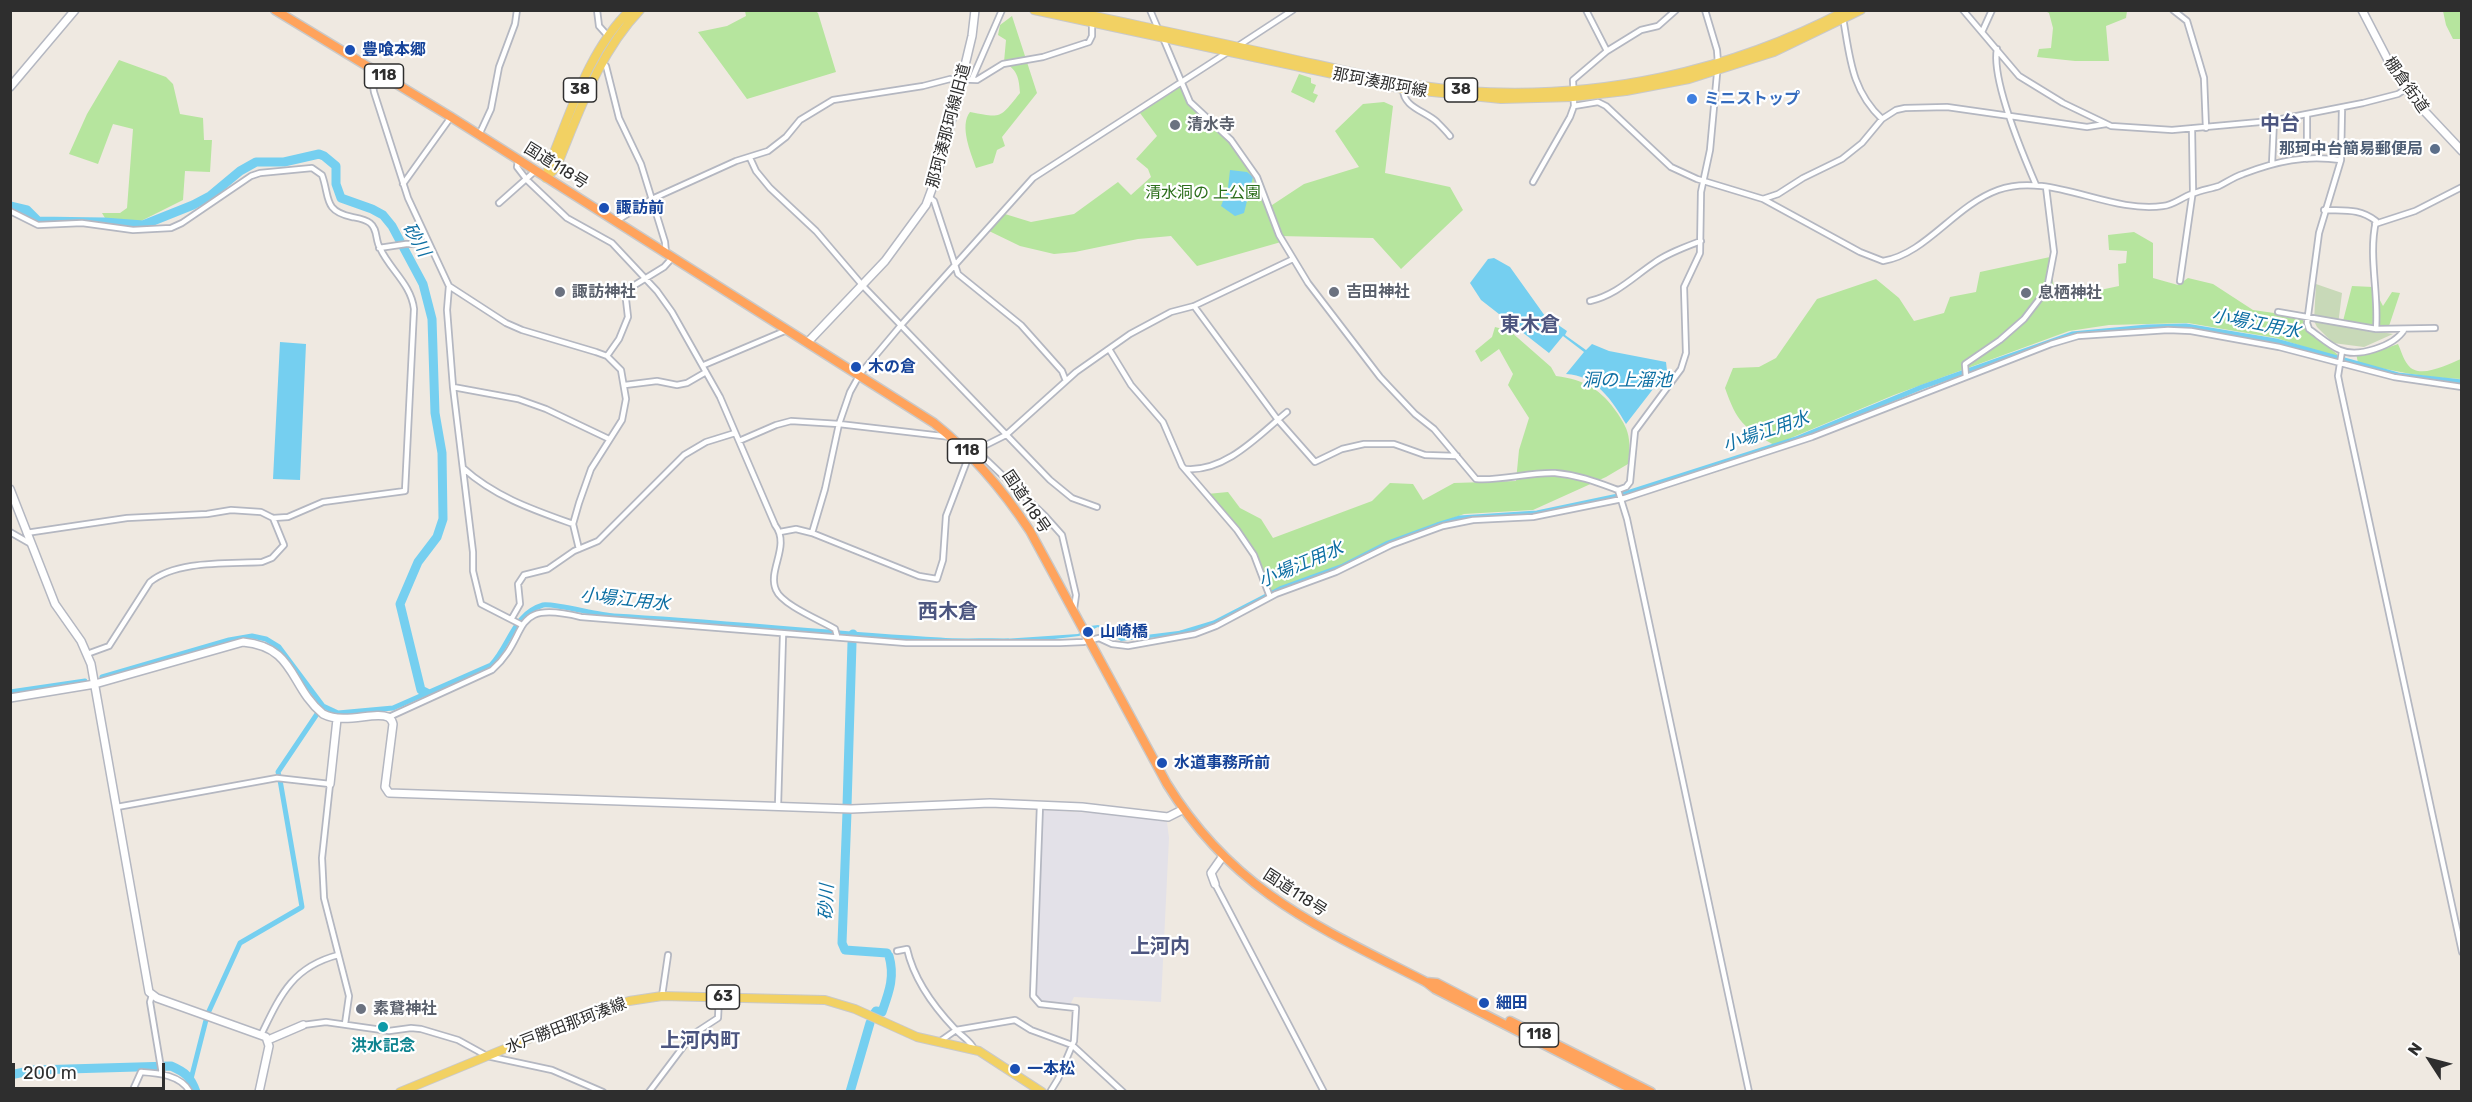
<!DOCTYPE html>
<meta charset="utf-8">
<style>
body{margin:0}
#map{position:relative;width:2472px;height:1102px;overflow:hidden;background:#efe9e1;font-family:Rubik,sans-serif}
canvas{display:block}
.frame{position:absolute;inset:0;border:12px solid #2e2e2e;pointer-events:none}
.north{position:absolute;left:2400px;top:1030px;width:60px;height:60px;-webkit-text-stroke:4px #fff;paint-order:stroke;rotate:306deg;font-size:16px;font-weight:700;line-height:24px;text-align:center;color:#2e2e2e}
.north::after{content:'';display:block;margin:auto;width:21px;height:27px;background:#2e2e2e;clip-path:polygon(50% 0,100% 100%,50% 72%,0 100%)}
.scale{position:absolute;left:12px;top:1063px;width:153px;height:27px;box-sizing:border-box;border:3px solid #2e2e2e;border-top:0;padding-left:8px;font-size:18px;line-height:21px;white-space:nowrap;color:#2e2e2e;-webkit-text-stroke:4px #fff;paint-order:stroke}
</style>
<div id="map">
<canvas width="2472" height="1102"></canvas>
<div class="frame"></div>
<div class="north">N</div>
<div class="scale">200 m</div>
</div>
<script>
const context = document.querySelector('canvas').getContext('2d');
context.lineJoin = 'round';
function fill(path, color) { context.fillStyle = color; context.fill(path, 'evenodd'); }
function trace(path, color, width, dash) { context.strokeStyle = color; context.lineWidth = width; context.lineCap = dash ? 'butt' : 'round'; context.setLineDash(dash || []); context.stroke(path); }
function label(font, color, halo, rows, align = 'center') {
  context.font = font + ' Rubik,"Noto Sans JP",sans-serif'; context.lineWidth = 4.5; context.setLineDash([]); context.textBaseline = 'middle'; context.strokeStyle = halo; context.fillStyle = color; for (const [text, x, y, turn = 0] of rows) {
    context.save(); context.translate(x, y); context.rotate((+turn || 0) * Math.PI / 180); context.textAlign = isNaN(turn) ? turn : align; if (halo) context.strokeText(text, 0, 0); context.fillText(text, 0, 0); context.restore();
  }
}
fill(new Path2D(`
 M1041 810 1129 815 1167 822 1169 838 1161 1002 1074 997 1070 1005 1039 1001 1035 995Z`), '#e3e1e8');
fill(new Path2D(`
 M745 11 814 10 818 13 836 72 747 99 698 32 727 26 746 16Z
 M2045 11H2127L2126 18 2106 26 2109 61H2075L2037 57 2039 49 2051 48 2053 28 2049 13Z
 M2443 11H2461V39H2453L2446 25Z
 M1012 16 1037 93 1002 137 1005 146 997 150 993 163 976 168C971 153 959 126 970 112 1002 118 999 119 1020 93 1019 77 1017 70 1004 62L1006 40 998 35 1000 25Z
 M119 60 166 77 173 84 180 114 203 118 204 140H212L210 172 185 171 183 200 139 222 105 218 102 213H120L127 208 133 129 113 124 98 164 69 154 87 114Z
 M1299 74 1311 78V83L1316 85 1313 93 1318 95 1314 103 1291 92Z
 M1180 87 1228 134 1255 177 1266 209 1304 184 1359 167 1335 131 1363 104 1384 102 1393 106 1385 173 1450 187 1463 210 1401 269 1373 238 1279 236 1281 242 1197 266 1171 236 1138 239 1075 252 1054 254 1020 246 989 231 1005 214 1031 222 1074 214 1118 182 1131 195 1151 177 1148 169 1136 159 1157 136 1140 113Z
 M2134 232 2153 243V278L2178 285 2188 278 2213 284 2253 310 2302 317 2307 330 2337 354V357L2276 338 2188 323 2109 325 2069 331 1894 395 1774 445C1743 427 1737 422 1725 388L1733 368 1759 367 1776 358 1817 299 1876 279 1899 298 1914 321 1944 313 1950 297 1976 292 1980 272 2050 257 2054 289 2081 294 2119 286 2118 264 2126 263 2127 251 2109 250 2108 235Z
 M2352 286 2373 287 2383 306 2392 292 2400 293 2389 326 2371 327 2343 321Z
 M1495 327 1510 331 1551 367 1556 376C1585 380 1601 389 1618 414 1623 422 1628 429 1629 440 1630 447 1629 456 1628 464L1606 477 1533 510 1464 514 1391 541 1341 566 1271 591C1253 544 1242 529 1207 494L1228 492 1240 508 1261 519 1273 538 1372 501 1390 483 1413 484 1423 500 1454 483 1516 481 1519 450 1529 418 1508 385 1513 374 1499 349 1481 362 1475 351 1492 337Z
 M2398 344C2401 350 2403 359 2408 365 2419 380 2448 364 2461 359V379C2426 378 2393 371 2358 363L2356 353 2375 352Z`), '#b6e59e');
fill(new Path2D(`
 M2316 284 2342 293 2338 325 2393 334 2364 347 2333 343 2317 327 2314 321Z`), '#c8d9b8');
fill(new Path2D(`
 M1230 170 1247 172 1253 177 1244 213 1235 216 1221 206 1228 188Z
 M1494 258 1510 267 1545 316 1567 331 1565 335 1586 350 1592 344 1609 351 1666 362 1667 371 1626 424C1613 401 1595 375 1566 374L1584 352 1563 336 1549 353 1481 300 1470 283 1488 259Z
 M280 342 306 344 300 480 273 479Z
 M1098 625 1105 627 1122 638 1186 630 1187 634 1121 641 1098 627 1079 636 1022 643 1004 642 1003 639 1078 634 1090 626Z`), '#75cff0');
trace(new Path2D(`
 M1181 633 1214 623 1282 588 1343 566 1388 543 1437 525 1460 518 1537 513 1618 496 1796 439 1922 387 2072 334 2147 327 2186 326 2276 341 2398 375 2462 382
 M102 677 229 640 252 636 266 639 279 647 323 706 338 713 393 708 491 665C510 645 513 614 543 605 553 603 598 615 614 616 723 622 831 634 940 640 963 642 986 640 1008 641
 M10 692 85 681
 M279 776 278 772 317 714
 M209 1011 240 943 302 907 280 780
 M191 1079 206 1020`), '#75cff0', 5);
trace(new Path2D(`
 M10 206 27 210 38 221 104 222 143 225 193 205 210 196 240 171 256 162H284L319 154 324 156 336 166V184L341 198 372 209 383 215 392 226 423 284 432 319 435 413 442 453 443 519 437 537 418 562 400 604 421 690 427 693
 M853 636V634
 M847 806 852 643
 M847 812 842 943 845 950 887 953
 M874 1014 876 1011 882 1012C889 992 895 977 889 956
 M10 1075 34 1070 171 1066C185 1072 191 1077 196 1092
 M850 1092 870 1023`), '#75cff0', 9);
const street = new Path2D(`
 M597 10 599 26 608 36
 M1150 10 1159 31
 M1586 10 1607 51
 M1963 10 2019 76 2063 103 2111 126 2172 130 2271 121 2363 103 2398 94 2407 88
 M2173 10 2187 21 2199 61 2204 78 2206 128
 M1843 18C1850 57 1851 90 1882 119
 M1982 32 1992 10
 M1163 38 1190 102 1231 140 1257 177 1279 235 1308 283 1380 377 1415 414 1434 429 1476 479C1502 481 1529 472 1555 473 1578 475 1596 482 1618 490L1627 519 1749 1092
 M1238 46 1293 10
 M1997 49C1991 80 2023 155 2036 185
 M602 62 606 66 619 118 641 164 665 242 666 253
 M380 73 373 86 374 92 408 198 449 286 447 310 453 387 473 552V571L481 604 520 624
 M972 79 1002 10
 M1403 89C1403 107 1425 111 1437 122 1441 126 1446 131 1450 136
 M1574 106 1598 102 1606 106 1671 167 1697 179 1763 199 1860 252 1883 261C1926 254 1954 206 1998 190 2049 171 2109 214 2163 206 2174 205 2182 197 2192 194 2201 190 2210 189 2219 186 2227 182 2234 177 2243 174 2277 161 2305 155 2341 160
 M2342 108 2341 160 2319 233 2307 323 2309 329C2319 336 2330 346 2340 350 2358 358 2394 346 2404 330
 M2307 115V159
 M479 135 491 109 499 67 515 24 517 10
 M750 158 756 171 770 188 816 231 863 286 1050 480 1072 498 1097 507
 M518 160 517 167 527 180 567 218 612 243 657 291 672 312 720 397 775 525C791 546 767 570 776 590 782 605 822 621 835 629L837 636
 M2272 164 2274 120
 M1533 182 1570 117 1574 106 1573 80 1607 51 1641 30 1658 26 1676 10
 M403 184 451 117
 M929 197 934 201 958 274 1021 325 1062 371 1066 381
 M1763 199 1778 194 1803 178 1842 159 1862 143 1882 119 1896 110 1905 108 1947 107 2087 127 2106 124
 M499 203 535 171
 M2324 210C2345 211 2359 208 2376 221 2368 256 2379 293 2376 329
 M10 211 38 225 82 223 133 230 171 228 182 223 251 176 260 173 312 168 322 175C330 197 323 211 352 217 357 218 365 219 370 223 378 229 375 240 380 248 390 270 411 284 414 309L405 491 323 502 288 517 273 518 261 512 231 510 207 514 127 518 26 533
 M616 221 652 199 736 161 768 151 786 137 800 120 833 100 923 86 950 79 977 80 1003 64 1043 57 1089 42 1092 36V23
 M2375 224 2415 211 2462 187
 M379 248 406 244H428
 M2180 281 2193 190 2192 129
 M449 286 506 323 522 330 596 352 607 356 621 370 626 399 622 420 591 469 579 503 573 524 579 549
 M1590 301C1616 295 1632 278 1654 263 1668 253 1685 247 1701 241
 M1194 306 1278 420 1315 462 1342 449 1364 444H1394L1425 455 1457 456
 M2278 312 2376 329 2435 328
 M1109 349 1131 385 1163 422 1182 466 1237 530 1254 555 1270 597
 M2342 351 2338 376 2340 386 2462 952
 M607 356 619 339 628 317 625 291 664 267 673 257
 M704 365 787 330
 M1966 377 1965 364 2000 340 2024 319 2047 289 2054 252 2046 187
 M625 385 657 381 677 385 687 383 706 372
 M453 387 518 399 546 409 609 439
 M739 441 776 425 791 421 839 424 951 437
 M977 451 1045 516 1062 535 1076 595 1074 609
 M463 468C495 497 534 510 573 524
 M1186 469C1226 472 1259 435 1287 412
 M1618 490 1626 487 1630 482 1635 431 1681 369 1686 353 1684 287 1700 253 1701 192 1710 150 1718 63 1717 50 1705 10
 M10 532 31 544
 M780 532 796 529 812 533 919 576 937 579 943 560 946 516 970 453 1006 435 1076 372 1130 334 1171 312 1194 306 1293 259
 M812 533 825 489 839 424 850 392 860 374 902 324 1033 178 1228 52
 M512 618 520 604 518 584 524 575 548 569 574 551 598 541 684 455 706 442 735 433
 M87 654 109 646 150 582C177 560 228 564 262 562L272 558 284 545 273 518
 M389 717 492 670C532 635 507 599 581 617L906 643H1060L1083 642 1099 638 1112 644 1128 646 1195 634 1216 626 1276 594 1336 572 1391 545 1443 526 1473 520 1533 517 1622 499 1812 437 2051 344 2078 336 2168 330 2191 331 2279 347 2394 377 2462 387
 M1040 805 1033 996 1040 1004 1076 1008 1074 1041 1058 1079 1050 1092
 M778 806 783 635
 M117 807 277 778 330 784 322 858 324 898 349 996 345 1024
 M1215 884 1324 1092
 M897 951 907 949C914 980 934 1007 955 1029 961 1036 971 1041 974 1049
 M152 995 150 1002 162 1074
 M662 996 668 955
 M303 1025 326 1022 389 1031 411 1028 421 1029 458 1040 487 1056 552 1070 603 1092
 M261 1035C280 996 292 967 338 955
 M939 1042 956 1030 1015 1020 1031 1030 1072 1045 1123 1092
 M132 1092 141 1072C158 1073 181 1075 190 1092
 M649 1092 692 1035 718 1018 719 997`);
const secondary = new Path2D(`
 M2362 10 2390 64 2414 100 2462 151
 M10 87 75 10
 M808 342 885 261 926 205 936 178 955 107 972 36 975 10
 M10 489 55 604 81 641 91 664 149 992 157 998 266 1037 269 1046 259 1092
 M10 698 95 684 243 642C296 647 289 686 323 714 345 725 374 711 388 717 392 719 392 721 393 724L385 787 389 793 851 809 990 803 1082 807 1168 817 1184 809
 M330 784 337 719
 M1215 884 1211 873 1223 856
 M268 1040 303 1025`);
const primary = new Path2D(`
 M1034 10 1403 89 1501 99 1573 97 1626 91 1689 79 1774 52 1861 10
 M1066 10C1140 26 1214 41 1288 58 1347 71 1406 86 1466 91 1598 100 1730 72 1847 10
 M546 178 556 168C579 113 598 54 640 10
 M546 178 549 165C571 112 588 51 630 10
 M400 1092 599 1010 629 1001 662 996 825 1000 855 1009 917 1037 979 1051 1042 1092`);
const highway = new Path2D(`
 M275 10 451 117 934 423C973 454 1003 490 1030 531L1167 784C1233 891 1318 927 1426 982L1435 989 1637 1092
 M1426 982 1437 983 1479 1005
 M1510 1021 1651 1092`);
trace(street, '#b4b7c1', 8);
trace(secondary, '#b4b7c1', 10);
trace(primary, '#c9c9c9', 10);
trace(highway, '#c9c9c9', 11);
trace(street, '#fff', 4.5);
trace(secondary, '#fff', 7);
trace(primary, '#f2d163', 8);
trace(highway, '#ffa35c', 8);
for (const [x, y, r, color] of [
 [350,50,6,"#1a4fb4"],
 [1692,99,6,"#3f7fe0"],
 [1175,125,6,"#6b7280"],
 [2435,149,6,"#5c6f8a"],
 [604,208,6,"#1a4fb4"],
 [560,292,6,"#6b7280"],
 [1334,292,6,"#6b7280"],
 [2026,293,6,"#6b7280"],
 [856,367,6,"#1a4fb4"],
 [1088,632,6,"#1a4fb4"],
 [1162,763,6,"#1a4fb4"],
 [1484,1003,6,"#1a4fb4"],
 [361,1009,6,"#6b7280"],
 [383,1027,6,"#0f9aa8"],
 [1015,1069,6,"#1a4fb4"]
]) { const dot = new Path2D(); dot.arc(x, y, r, 0, 2 * Math.PI); context.fillStyle = color; context.fill(dot); trace(dot, '#fff', 2); }
for (const [x, y, w] of [
 [384,76,39],
 [580,90,33],
 [1461,90,33],
 [967,451,39],
 [723,997,33],
 [1539,1035,39]
]) { const box = new Path2D(); box.roundRect(x - w / 2, y - 12, w, 24, 4.5); context.fillStyle = '#fff'; context.fill(box); trace(box, '#2e2e2e', 1.5); }
label('bold 15px', '#2e2e2e', null, [
 ["118",384,76],
 ["38",580,90],
 ["38",1461,90],
 ["118",967,451],
 ["63",723,997],
 ["118",1539,1035]
]);
label('bold 16px', '#164399', '#fff', [
 ["豊喰本郷",362,50],
 ["諏訪前",616,208],
 ["木の倉",868,367],
 ["山崎橋",1100,632],
 ["水道事務所前",1174,763],
 ["細田",1496,1003],
 ["一本松",1027,1069]
], 'left');
label('16px', '#2e2e2e', '#fff', [
 ["那珂湊那珂線",1380,83,11],
 ["棚倉街道",2406,85,55],
 ["那珂湊那珂線旧道",949,126,-75],
 ["国道118号",556,166,32],
 ["国道118号",1026,502,56],
 ["国道118号",1295,893,33],
 ["水戸勝田那珂湊線",566,1026,-21]
]);
label('bold 16px', '#366cbe', '#fff', [
 ["ミニストップ",1704,99]
], 'left');
label('bold 16px', '#5b616d', '#fff', [
 ["清水寺",1187,125],
 ["諏訪神社",572,292],
 ["吉田神社",1346,292],
 ["息栖神社",2038,293],
 ["素鵞神社",373,1009]
], 'left');
label('bold 16px', '#4e5e75', '#fff', [
 ["那珂中台簡易郵便局",2423,149]
], 'right');
label('16px', '#2c6e1b', '#fff', [
 ["清水洞の 上公園",1203,193]
]);
label('bold 16px', '#0d838f', '#fff', [
 ["洪水記念",383,1046]
]);
label('italic 18px', '#0d6fa3', '#fff', [
 ["砂川",416,240,60],
 ["小場江用水",2256,324,11],
 ["洞の上溜池",1627,381],
 ["小場江用水",1766,432,-19],
 ["小場江用水",1301,565,-23],
 ["小場江用水",625,600,6],
 ["砂川",827,902,-88]
]);
label('bold 20px', '#4d5680', '#fff', [
 ["中台",2280,124],
 ["東木倉",1530,325],
 ["西木倉",948,612],
 ["上河内",1160,947],
 ["上河内町",700,1041]
]);
</script>
